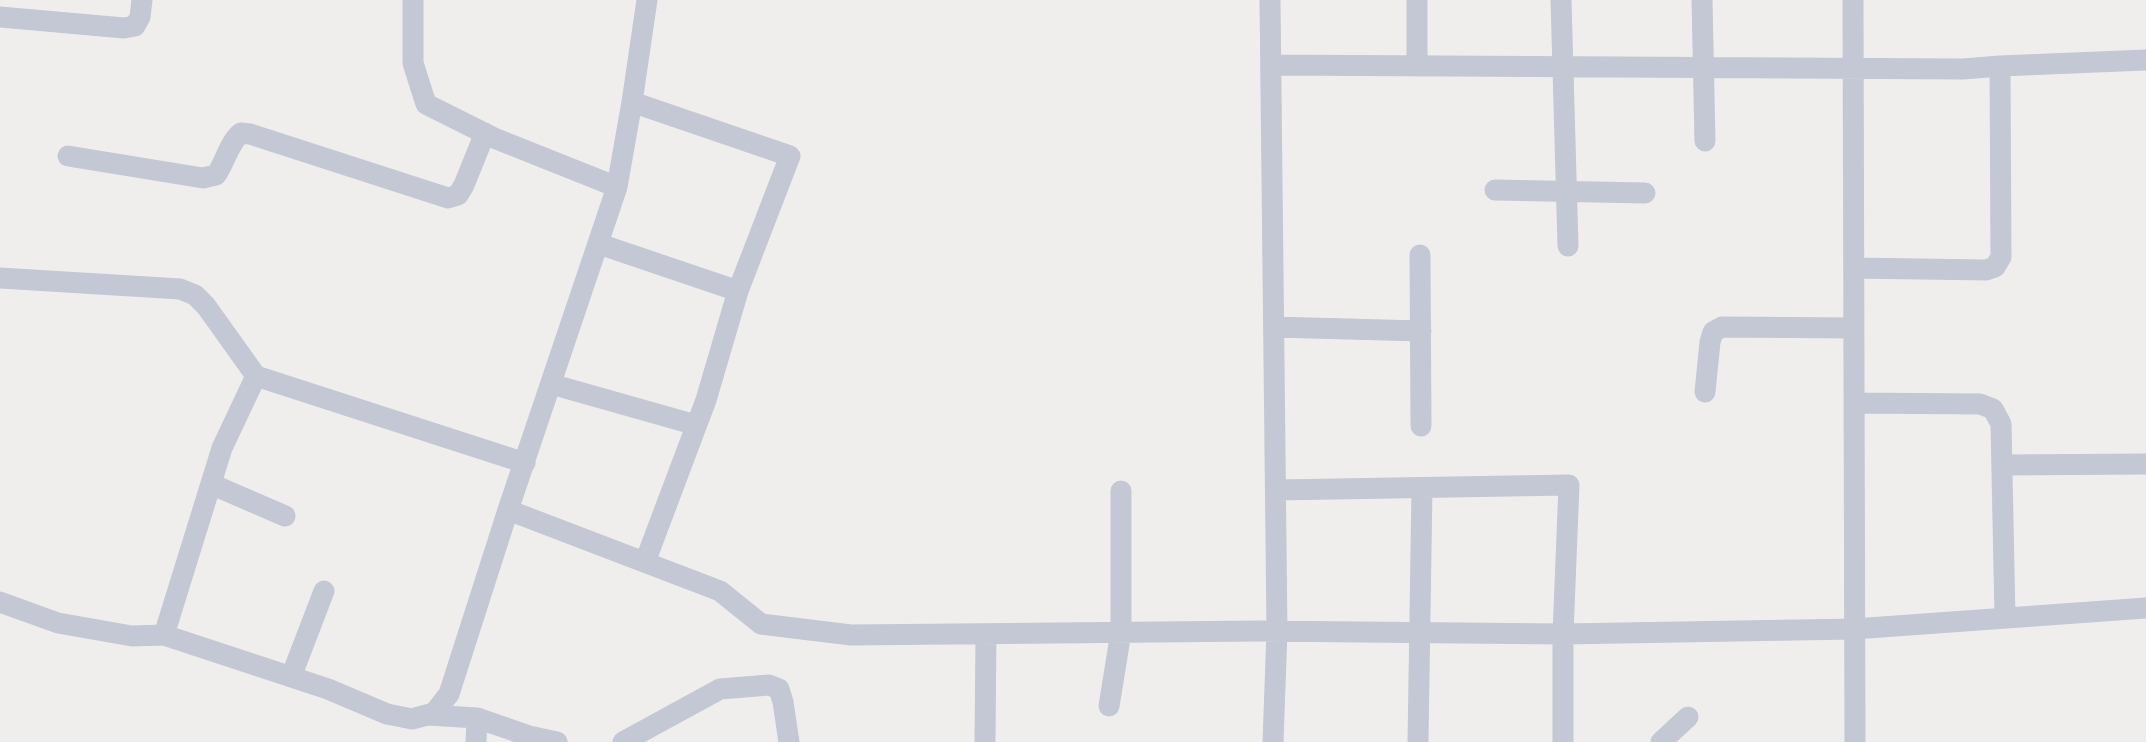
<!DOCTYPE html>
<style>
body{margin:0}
canvas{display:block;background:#f0eeed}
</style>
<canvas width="2146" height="742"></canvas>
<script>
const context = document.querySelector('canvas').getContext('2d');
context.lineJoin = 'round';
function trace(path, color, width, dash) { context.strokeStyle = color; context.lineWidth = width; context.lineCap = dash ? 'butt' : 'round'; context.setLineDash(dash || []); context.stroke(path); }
trace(new Path2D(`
 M1270 0 1277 631 1273 742
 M1417 0V66
 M1561 0 1568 246
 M1702 0 1705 141
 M1853 0 1855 742
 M0 17 124 28 135 26 140 17 142 0
 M1271 65 1963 69 2000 66 2146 60
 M68 156 203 178 216 175C225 163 229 142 241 133L250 134 448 198 458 195 464 185 485 133
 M617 187 632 102
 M1495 190 1645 193
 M598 246 608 247 738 291
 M1420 255 1421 426
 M1854 268 1986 270 1995 267 2001 257 2000 66
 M0 278 180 289 195 295 206 306 256 376
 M1274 327 1421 331
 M551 384 696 425
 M1705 392 1710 342 1713 332 1722 327 1854 328
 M1854 403 1980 404 1993 409 2001 424 2005 618
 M2002 465 2146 464
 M211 484 285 516
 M1276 490 1569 485 1563 634V742
 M508 510 720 591 761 624 851 635 1259 631 1563 634 1854 629 2146 608
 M645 562 706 400 738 291 790 156 632 102 647 0
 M0 602 58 623 132 636 164 635 328 689 387 714 412 719 434 713 449 694 508 510 617 187 494 138 426 104 413 63V0
 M164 635 222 448 256 376 525 463
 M291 677 324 591
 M1109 706 1121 632V491
 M428 715 477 718 529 736 557 742
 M476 742 477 718
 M623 742 720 689 769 685 779 689 783 702 789 742
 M985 742 986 634
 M1418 742 1422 488
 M1661 742 1688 717`), '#c4c8d4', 21);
</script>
